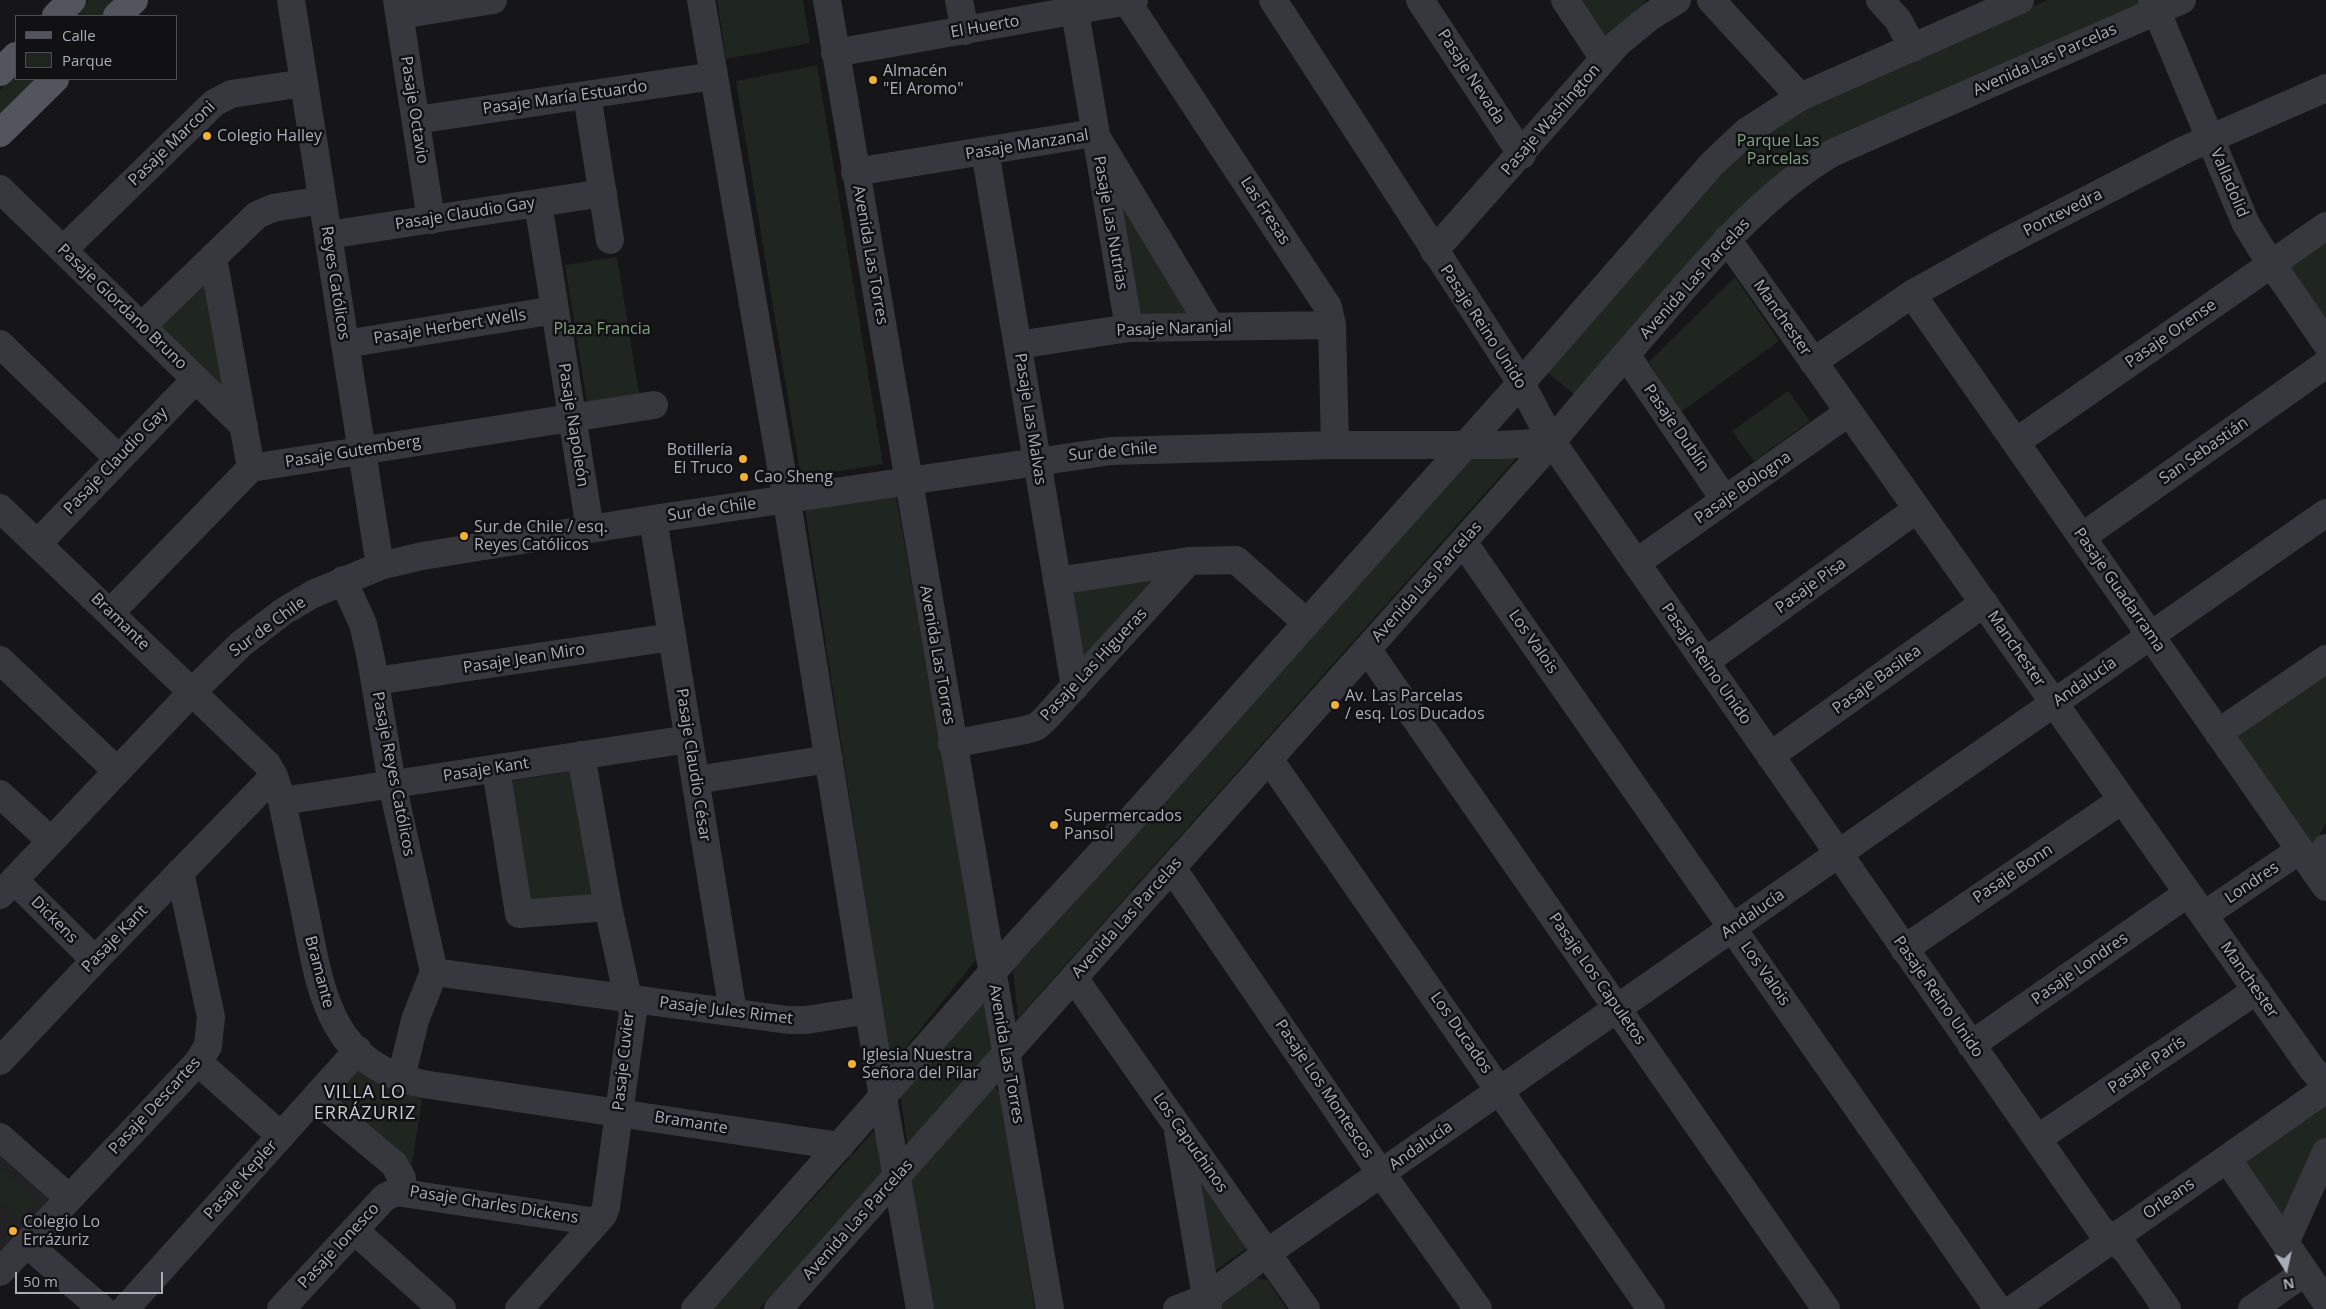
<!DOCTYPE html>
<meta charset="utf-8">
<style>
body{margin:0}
#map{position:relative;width:2326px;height:1309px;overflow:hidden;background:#161618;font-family:"Open Sans",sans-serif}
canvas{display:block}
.legend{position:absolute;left:15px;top:15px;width:162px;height:65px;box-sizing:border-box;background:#111113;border:1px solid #4d4f55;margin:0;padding:6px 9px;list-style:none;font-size:15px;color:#a8adb8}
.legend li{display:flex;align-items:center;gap:10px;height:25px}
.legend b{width:25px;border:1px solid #4d4f55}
.north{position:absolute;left:2261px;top:1244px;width:50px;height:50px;-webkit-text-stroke:4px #111113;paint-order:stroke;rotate:170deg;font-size:14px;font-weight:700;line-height:20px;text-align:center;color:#a8adb8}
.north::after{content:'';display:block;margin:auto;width:18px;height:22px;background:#a8adb8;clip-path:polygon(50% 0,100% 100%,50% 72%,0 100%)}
.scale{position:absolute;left:15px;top:1272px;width:148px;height:22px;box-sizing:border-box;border:2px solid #a8adb8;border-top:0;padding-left:6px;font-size:15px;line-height:18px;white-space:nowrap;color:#a8adb8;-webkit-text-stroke:4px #111113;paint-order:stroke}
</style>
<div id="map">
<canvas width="2326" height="1309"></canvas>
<ul class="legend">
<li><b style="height:6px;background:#53555c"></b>Calle</li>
<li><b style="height:14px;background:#1e261f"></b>Parque</li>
</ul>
<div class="north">N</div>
<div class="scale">50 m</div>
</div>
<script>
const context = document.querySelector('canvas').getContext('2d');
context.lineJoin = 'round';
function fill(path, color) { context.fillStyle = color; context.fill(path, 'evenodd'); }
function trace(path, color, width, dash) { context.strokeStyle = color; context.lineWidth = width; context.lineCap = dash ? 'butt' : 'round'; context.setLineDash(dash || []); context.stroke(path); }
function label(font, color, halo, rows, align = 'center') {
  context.font = font + ' "Open Sans",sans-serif'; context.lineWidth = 5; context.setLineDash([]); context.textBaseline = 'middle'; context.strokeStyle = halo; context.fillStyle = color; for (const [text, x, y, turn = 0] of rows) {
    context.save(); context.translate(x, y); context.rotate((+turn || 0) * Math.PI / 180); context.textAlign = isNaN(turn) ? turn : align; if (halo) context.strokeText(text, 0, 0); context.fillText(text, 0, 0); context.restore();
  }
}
fill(new Path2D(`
 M0 1156 52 1202 0 1259Z`), '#222225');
fill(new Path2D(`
 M89 0H122L106 16H73Z
 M717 0H803L810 43 726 59Z
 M1578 0H1646L1605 41Z
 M2048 0H2154L1824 146 1576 396 1547 372 1740 154 1788 116Z
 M817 65 883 464 801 477 736 81Z
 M16 73V79H44L0 123V90Z
 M1110 173 1193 313 1137 317Z
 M2326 238V322L2285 266Z
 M617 257 639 394 587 402 565 265Z
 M207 269 236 407 153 319Z
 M1735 277 1779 341 1681 412 1649 362Z
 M1788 391 1810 421 1754 461 1732 431Z
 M1519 455 1018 1018 1013 970 1472 457Z
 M895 491 979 956 891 1066 805 509Z
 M1166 574 1081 673 1069 591Z
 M2326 669V822L2313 849 2233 734Z
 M580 770 600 893 526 905 505 782Z
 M988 997 998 1054 908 1147 900 1095Z
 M357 1068 422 1100 412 1164 335 1097Z
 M994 1086 999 1092 1035 1309H934L910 1174Z
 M2326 1096V1136L2286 1224 2244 1160Z
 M874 1131 889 1165 759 1309H713Z
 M1186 1164 1247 1248 1209 1275Z
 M0 1168 37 1200 20 1219 0 1201Z
 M1256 1278 1267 1280 1287 1309H1214Z`), '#1e261f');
trace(new Path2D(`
 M291 0 380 566
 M397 0 431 220
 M701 0 789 514 883 1098 920 1309
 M827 0 1050 1309
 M959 0 965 31
 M1073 0 1129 328
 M1126 0 1328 307 1332 325 1335 445
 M1273 0 1521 383 1552 442 2100 1229 2126 1250 2167 1309
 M1420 0 1522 155
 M1565 0 1604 59
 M1711 0 1800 97
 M1880 0 1898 20 1913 48
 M2152 0 2246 224 2262 250 2326 343
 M400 15 493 0
 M835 53 1134 0
 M587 95 610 240
 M416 120 714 76
 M985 151 1075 687
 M855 172 1094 133 1211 327
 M0 189 244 426
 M538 203 590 529
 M328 235 603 193
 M1727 239 2312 1069 2318 1075 2326 1078
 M63 250 214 103 231 94 304 83
 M1434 251 1618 43 1651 16 1677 0
 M213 257 251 468
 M1912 294 2326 887
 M142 326 257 215 273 208 322 200
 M0 344 119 459
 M345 344 555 310
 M1018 345 1129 328 1332 325
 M1626 355 1725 500
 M1813 362 1912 294 1998 246 2184 150 2326 88
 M2016 442 2326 226
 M0 508 267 764 274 776 282 801C290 839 298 878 306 917 321 994 331 1065 423 1084L840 1146
 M653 519 733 1012
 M2082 537 2326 364
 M1463 542 1998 1309
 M37 544 196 379
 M1636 563 1849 412
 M343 580 363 624 371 659 392 784 434 972
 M1057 581 1189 561 1236 560 1307 623
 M110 613 251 468 654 405
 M1367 649 1826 1309
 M0 660 117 771
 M1705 662 1917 509
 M375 681 672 637
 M2218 733 2326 659
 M952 744 1025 730 1036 727 1044 720 1189 561
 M1770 756 1984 603
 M1269 759 1651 1309
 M496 769 519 914 608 907
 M696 780 829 759
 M0 794 51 841
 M282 801 689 739
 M1172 868 1366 1152 1478 1309
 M2315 872 2326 848
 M14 880 95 960
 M0 895 193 691 241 644 284 611 313 594 380 566 422 556 653 519 1111 451 1335 445H1499L1552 442
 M2204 915 2300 850
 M1904 949 2122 800
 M434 972 788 1020H806L869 1010
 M1074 978 1306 1309
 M1971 1045 2188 893
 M0 1061 95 960 274 776
 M198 1062 281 1136
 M401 1078 415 1020 434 972
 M315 1098 394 1164 402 1178V1192
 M1178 1131 1208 1309
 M0 1137 69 1198
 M2037 1139 2257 990
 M2227 1159 2326 1302
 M354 1230 442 1309
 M26 1243 102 1309
 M2285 1243 2326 1152
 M0 1272 198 1062 208 1046 211 1017 180 872
 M125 1309 358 1050
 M281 1309 385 1197 396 1192 597 1222
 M519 1309 603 1215 606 1207 633 1011 628 998 608 907 581 755
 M695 1309 1020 941 1111 842 1521 383 1712 164 1746 132 1800 97 2020 0
 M778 1309 1552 442C1587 398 1624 357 1661 314 1713 255 1763 194 1832 153L2182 0
 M1177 1309 1206 1298 1267 1253 2326 513
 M2013 1309 2326 1089
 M2252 1309 2305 1272`), '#37383d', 28);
trace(new Path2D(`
 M56 16 72 0
 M117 16 134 0
 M0 72 16 56
 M0 133 55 79`), '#53555c', 28);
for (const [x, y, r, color] of [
 [873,80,5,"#f2b134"],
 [207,136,5,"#f2b134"],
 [743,459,5,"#f2b134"],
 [744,477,5,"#f2b134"],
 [464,536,5,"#f2b134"],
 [1335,705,5,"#f2b134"],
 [1054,825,5,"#f2b134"],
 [852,1064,5,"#f2b134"],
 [13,1231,5,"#f2b134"]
]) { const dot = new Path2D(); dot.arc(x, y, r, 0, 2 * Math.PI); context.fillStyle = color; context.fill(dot); trace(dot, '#111113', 2); }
label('16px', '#a8adb8', '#111113', [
 ["El Huerto",985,27,-10],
 ["Avenida Las Parcelas",2045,60,-24],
 ["Pasaje Nevada",1471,77,57],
 ["Pasaje María Estuardo",565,98,-8],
 ["Pasaje Octavio",414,110,81],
 ["Pasaje Washington",1551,120,-49],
 ["Pasaje Marconi",172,144,-44],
 ["Pasaje Manzanal",1027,145,-9],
 ["Valladolid",2229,183,67],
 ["Las Fresas",1265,211,57],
 ["Pontevedra",2063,213,-27],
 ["Pasaje Claudio Gay",465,214,-9],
 ["Pasaje Las Nutrias",1110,223,80],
 ["Avenida Las Torres",870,255,80],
 ["Avenida Las Parcelas",1695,279,-48],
 ["Reyes Católicos",335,283,81],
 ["Pasaje Giordano Bruno",122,307,44],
 ["Manchester",1782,318,55],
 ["Pasaje Herbert Wells",450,327,-9],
 ["Pasaje Reino Unido",1483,327,57],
 ["Pasaje Naranjal",1174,329,-2],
 ["Pasaje Orense",2171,334,-35],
 ["Pasaje Las Malvas",1030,419,81],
 ["Pasaje Napoleón",573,425,81],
 ["Pasaje Dublín",1676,428,55],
 ["San Sebastián",2204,451,-35],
 ["Pasaje Gutemberg",353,452,-9],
 ["Sur de Chile",1113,452,-5],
 ["Pasaje Claudio Gay",116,461,-46],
 ["Pasaje Bologna",1743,488,-35],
 ["Sur de Chile",712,510,-8],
 ["Avenida Las Parcelas",1427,582,-48],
 ["Pasaje Pisa",1811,586,-36],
 ["Pasaje Guadarrama",2119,590,55],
 ["Bramante",120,622,44],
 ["Sur de Chile",268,627,-36],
 ["Los Valois",1533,642,55],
 ["Manchester",2016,649,55],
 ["Avenida Las Torres",937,655,80],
 ["Pasaje Jean Miro",524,659,-9],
 ["Pasaje Reino Unido",1706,664,55],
 ["Pasaje Las Higueras",1094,665,-47],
 ["Pasaje Basilea",1877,680,-36],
 ["Andalucía",2085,682,-35],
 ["Pasaje Claudio César",693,765,81],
 ["Pasaje Kant",486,770,-9],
 ["Pasaje Reyes Católicos",393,774,79],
 ["Pasaje Bonn",2013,874,-34],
 ["Londres",2252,883,-34],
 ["Andalucía",1753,914,-35],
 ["Avenida Las Parcelas",1127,918,-48],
 ["Dickens",54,920,45],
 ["Pasaje Kant",115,939,-46],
 ["Pasaje Londres",2080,969,-35],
 ["Bramante",319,972,75],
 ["Los Valois",1765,974,55],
 ["Pasaje Los Capuletos",1597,979,55],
 ["Manchester",2249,980,55],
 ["Pasaje Reino Unido",1938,997,55],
 ["Pasaje Jules Rimet",726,1011,7],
 ["Los Ducados",1461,1033,55],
 ["Avenida Las Torres",1006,1054,80],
 ["Pasaje Cuvier",624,1061,-84],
 ["Pasaje París",2147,1065,-34],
 ["Pasaje Los Montescos",1324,1089,56],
 ["Pasaje Descartes",155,1106,-47],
 ["Bramante",691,1123,9],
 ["Los Capuchinos",1190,1143,55],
 ["Andalucía",1421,1146,-35],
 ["Pasaje Kepler",241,1180,-48],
 ["Orleans",2169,1199,-35],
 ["Pasaje Charles Dickens",494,1205,9],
 ["Avenida Las Parcelas",858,1220,-48],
 ["Pasaje Ionesco",339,1246,-47]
]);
label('16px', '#a8adb8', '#111113', [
 ["Almacén",883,71],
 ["\"El Aromo\"",883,89],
 ["Colegio Halley",217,136],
 ["Botillería",733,450,"right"],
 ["El Truco",733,468,"right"],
 ["Cao Sheng",754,477],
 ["Sur de Chile / esq.",474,527],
 ["Reyes Católicos",474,545],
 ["Av. Las Parcelas",1345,696],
 ["/ esq. Los Ducados",1345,714],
 ["Supermercados",1064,816],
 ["Pansol",1064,834],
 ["Iglesia Nuestra",862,1055],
 ["Señora del Pilar",862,1073],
 ["Colegio Lo",23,1222],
 ["Errázuriz",23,1240]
], 'left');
label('16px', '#7fa381', '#111113', [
 ["Parque Las",1778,141],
 ["Parcelas",1778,159],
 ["Plaza Francia",602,329]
]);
context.letterSpacing = '1px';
label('18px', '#c9ccd4', '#111113', [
 ["VILLA LO",365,1093],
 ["ERRÁZURIZ",365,1114]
]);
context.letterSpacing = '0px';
</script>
